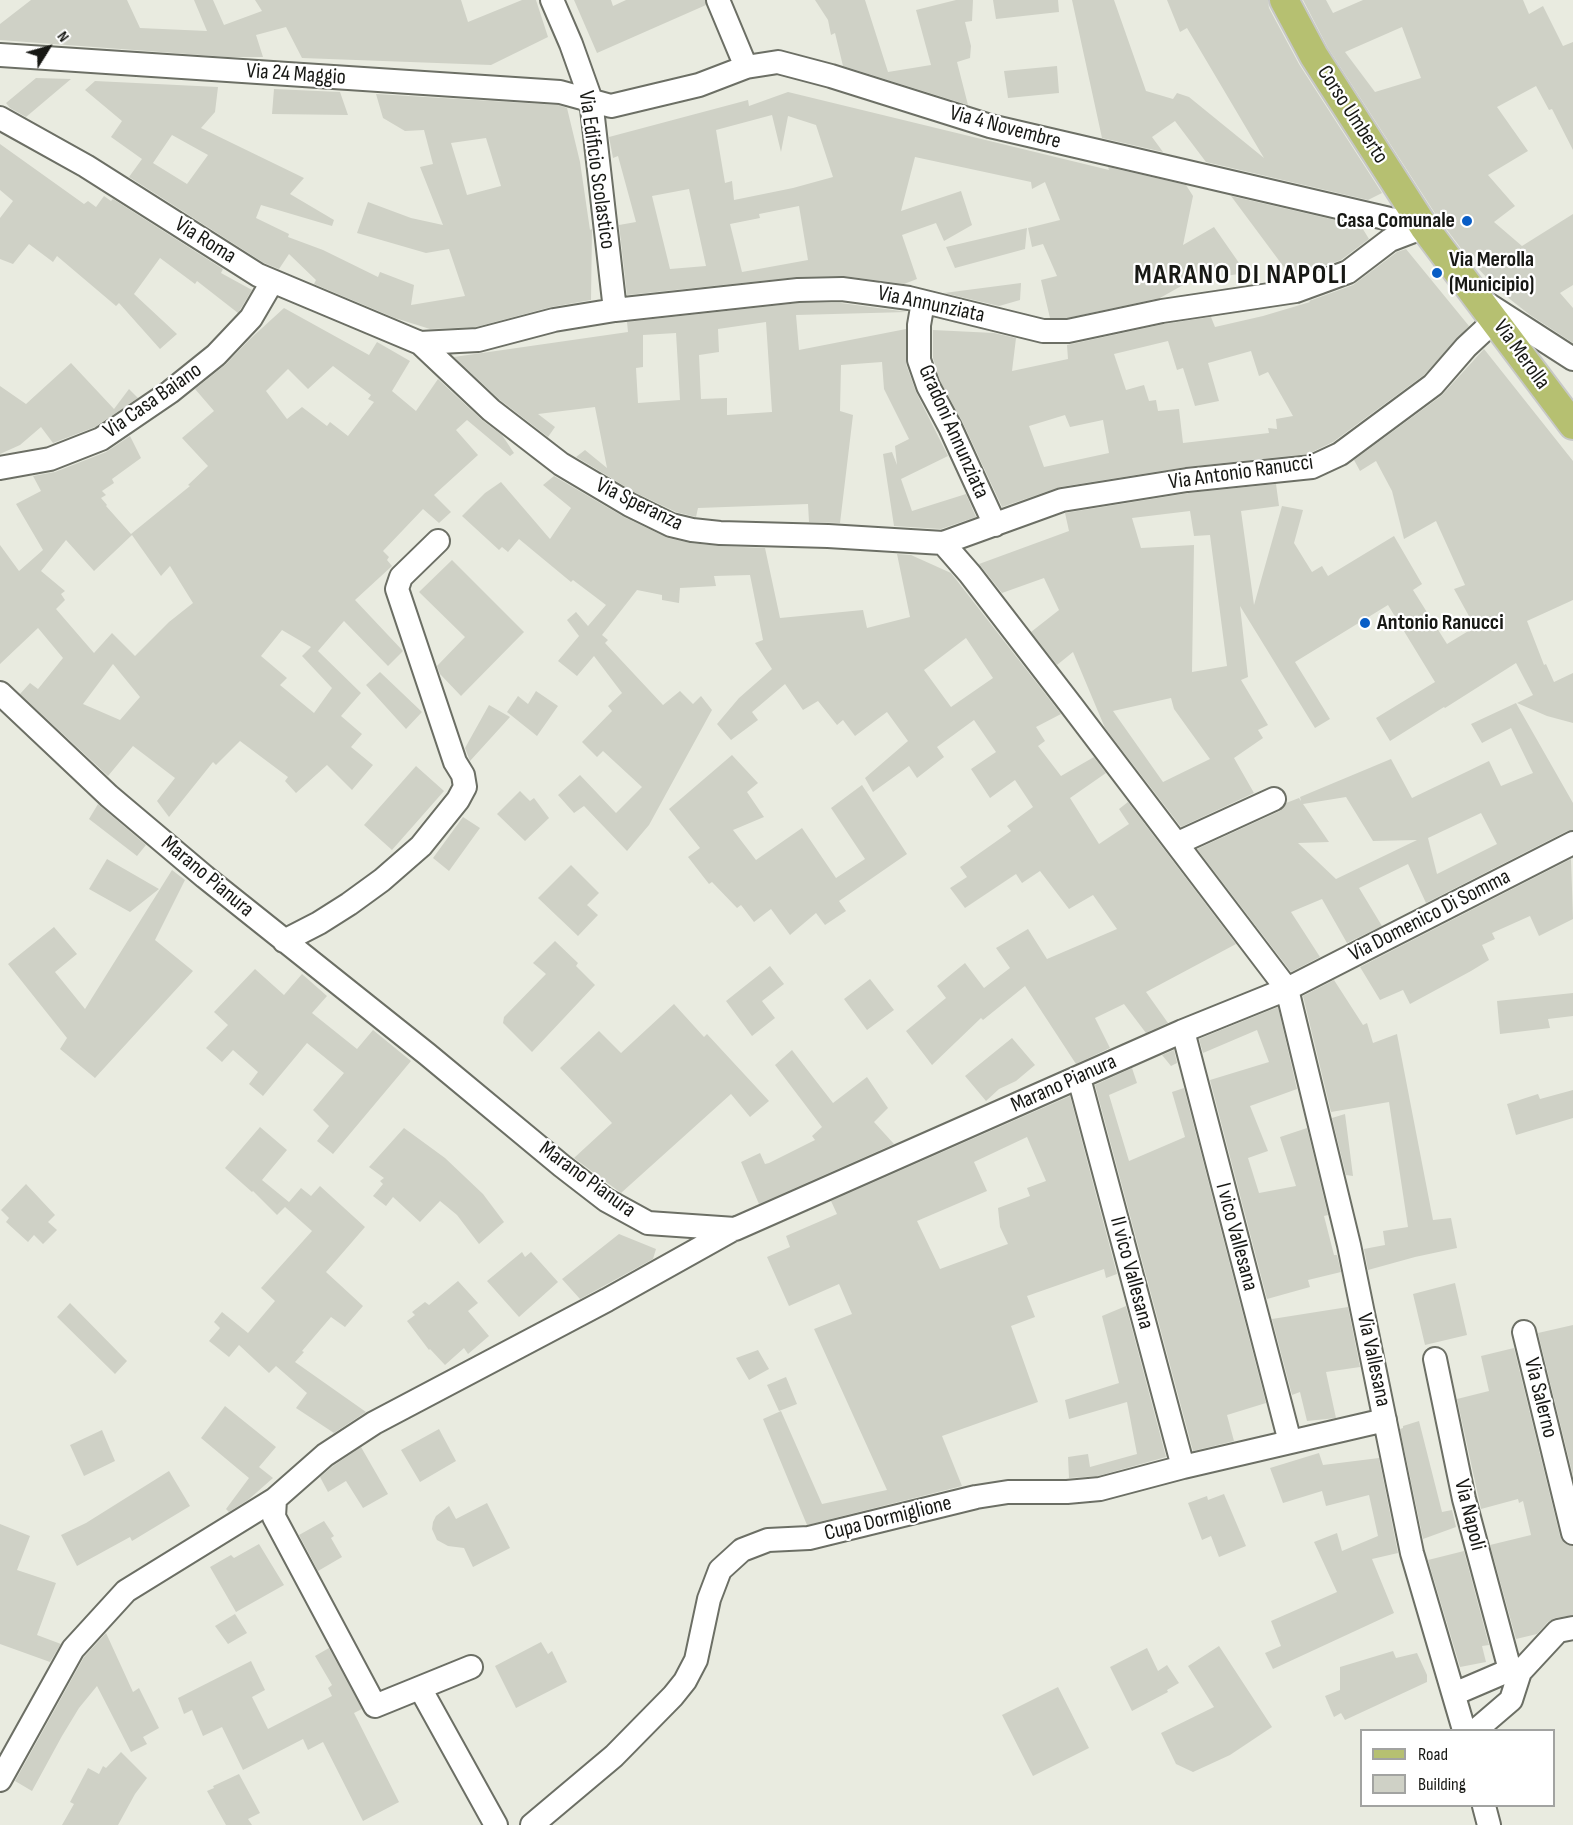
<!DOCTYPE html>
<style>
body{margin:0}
#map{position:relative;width:1573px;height:1825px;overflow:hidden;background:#e9ebe0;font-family:"Sofia Sans Condensed",sans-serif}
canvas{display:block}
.legend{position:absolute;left:1360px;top:1729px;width:195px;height:78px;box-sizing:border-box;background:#fff;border:2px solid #a2a3a1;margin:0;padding:8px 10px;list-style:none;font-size:18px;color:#171814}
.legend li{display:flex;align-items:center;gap:12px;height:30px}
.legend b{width:30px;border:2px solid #a2a3a1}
.north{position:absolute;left:18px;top:18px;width:60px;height:60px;-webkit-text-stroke:4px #fff;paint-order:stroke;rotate:53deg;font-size:16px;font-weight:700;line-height:24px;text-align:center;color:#171814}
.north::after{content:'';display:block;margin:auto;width:21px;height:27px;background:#171814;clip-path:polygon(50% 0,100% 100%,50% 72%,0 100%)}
</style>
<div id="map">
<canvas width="1573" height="1825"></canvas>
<ul class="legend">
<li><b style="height:8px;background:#b6c071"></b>Road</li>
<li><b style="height:16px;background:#cfd1c6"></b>Building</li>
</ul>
<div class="north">N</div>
</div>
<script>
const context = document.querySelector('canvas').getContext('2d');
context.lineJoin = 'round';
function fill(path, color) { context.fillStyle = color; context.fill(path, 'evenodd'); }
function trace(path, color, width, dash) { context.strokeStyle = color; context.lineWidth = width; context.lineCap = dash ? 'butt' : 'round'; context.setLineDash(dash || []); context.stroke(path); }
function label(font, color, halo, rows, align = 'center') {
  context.font = font + ' "Sofia Sans Condensed",sans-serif'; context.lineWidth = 4.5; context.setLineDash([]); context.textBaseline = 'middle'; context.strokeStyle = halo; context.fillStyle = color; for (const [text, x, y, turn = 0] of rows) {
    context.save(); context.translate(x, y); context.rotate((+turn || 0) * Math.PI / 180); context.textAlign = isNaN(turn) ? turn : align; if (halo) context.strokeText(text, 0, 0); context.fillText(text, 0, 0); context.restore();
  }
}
fill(new Path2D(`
 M31 0H127L140 28 207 31 194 0H213L224 25 262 11 255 0H461L468 22 522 0H536L548 37 491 65 302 58 286 27 256 35 263 57H228L0 40V24Z
 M574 0H611L613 6 626 0H705L706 5 597 53Z
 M815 0H865L888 72 931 65 916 10 956 0H973L972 21 965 22 971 46 970 58 957 62 968 105 843 66 835 33 831 35 828 20Z
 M993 0H1058L1059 12 996 19Z
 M1072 0H1114L1146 91 1173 99 1177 93 1189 97 1264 158 1187 28 1180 32 1167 0H1268L1269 8 1299 64 1382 193 1368 200 1206 162 1175 121 1152 137 1163 152 1102 138Z
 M1303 0H1326L1333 13 1363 0H1523L1529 14 1543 6 1563 46 1573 42V150L1552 109 1549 110 1536 86 1497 107 1528 151 1488 175 1515 206 1494 222 1522 246 1573 214V285L1560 293 1573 308V343L1530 315 1497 289 1466 255 1438 218 1328 48ZM1402 27 1421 78 1375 92 1345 52Z
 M1057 66 1059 93 1008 98 1004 71Z
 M36 78 71 79 26 117 10 108 6 103Z
 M95 81 218 87 215 112 201 128 304 178 290 194 334 220 332 226 261 205 256 218 289 234 288 237 323 250 378 277 380 272 414 285 411 305 465 296 449 249 426 253 357 233 368 202 411 218 443 225 420 167 433 164 424 130 405 131 383 118 376 94 558 105 567 108 580 162 590 230 592 229 591 300 551 307 476 327 430 329 395 318 314 284 316 280 289 254 279 269 264 263 129 177 142 159 111 137 122 121 85 90ZM172 135 208 155 187 184 153 163ZM486 138 501 186 467 195 451 143Z
 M274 89 340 92 348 115 272 114Z
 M788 92 1109 170 1108 167 1186 185 1193 196 1183 245 1214 227 1246 273 1190 281 1160 298 1067 318H1050L1041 280 1057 276 1043 244 1032 247 1028 228 1060 220 1045 182 1032 189 1031 182 915 157 901 211 961 191 972 225 944 241 936 223 902 235 917 279 904 284 844 276 798 277 627 295 619 225 636 222 618 156 613 158 609 137 748 100 749 106ZM772 115 781 152 788 116 816 125 833 177 793 188 734 200 732 181 725 183 716 130ZM689 189 706 266 670 269 652 196ZM799 206 808 260 742 272 730 224 760 218 759 214Z
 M0 144 84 204 88 201 96 207 104 196 111 201 113 199 223 269 221 273 252 290 240 310 238 313 197 281 195 284 160 258 134 294 177 334 160 349 119 303 116 306 57 256 53 262 29 244 13 264 0 259V218L13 201 0 190Z
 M1231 196 1361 226 1369 239 1341 260 1292 278Z
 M1027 228 1025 249 955 268 946 247Z
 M1406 249 1469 326 1424 375 1333 442 1308 454 1186 467 1060 487 1002 507 962 421 940 381 933 358V330L994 333 1016 338 1012 371 1068 359 1067 345 1164 324 1211 317 1215 327 1263 316 1310 302 1309 301 1353 285 1397 252ZM1168 341 1177 370 1183 368 1195 406 1219 401 1208 363 1251 351 1259 376 1268 372 1293 416 1276 419 1277 429 1268 428 1269 433 1183 443 1179 409 1158 411 1156 400 1149 401 1144 385 1126 390 1114 354ZM1065 415 1070 427 1103 420 1109 453 1044 467 1029 426Z
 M1021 283 1020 300 999 306 944 293Z
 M799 303H841L908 312 796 315 799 350 906 329V364L916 392 948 456 901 479 912 511 966 494 976 517 941 529 894 526 883 454 892 452 897 465 895 446 909 439 884 389 882 362 841 365 840 411 853 415 840 523 809 522 808 504 698 508 696 517 676 512 636 493 576 457 585 450 607 468 595 407 538 414 555 427 548 437 500 400 454 357 628 332 627 322ZM766 322 772 412 727 415V398L701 399 699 355 719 352 718 329ZM676 333 680 400 638 403 636 368 643 367V335Z
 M284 308 369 355 377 342 410 361 392 391 416 411 438 379 482 420 502 435 514 453 510 456 467 420 456 430 478 455 434 495 451 512 439 523 423 509 383 551 389 557 387 560 392 566 355 600 403 651 388 666 344 621 318 651 361 693 341 716 362 734 351 747 373 765 352 790 327 765 296 793 285 781 288 777 240 741 216 765 213 762 169 817 157 801 175 778 133 746 108 776 20 694 30 683 38 689 63 658 38 628 0 664V545L19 571 43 550 16 504 41 491 33 476 55 472 106 452 130 436 141 458 112 479 114 483 102 491 106 495 101 498 107 505 106 506 131 534 190 486 188 485 208 466 182 438 214 411 195 389 225 365 250 339ZM333 366 371 395 368 399 374 402 348 436 330 422 327 426 302 407 287 419 266 391 288 369 308 389ZM132 535 161 576 170 566 193 603 169 622 135 656 112 633 94 653 56 609 65 600 61 594 65 591 41 571 66 540 94 571ZM282 630 311 647 302 656 332 688 314 713 280 685 287 678 261 656ZM113 664 140 697 120 720 83 704Z
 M1484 349 1573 461V600L1527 621 1544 665 1546 664 1554 682 1573 673V723L1547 716 1517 703 1533 695 1516 663 1445 708 1444 707 1390 741 1376 718 1435 682 1388 605 1295 662 1330 719 1315 728 1240 606 1248 677 1241 680 1268 725 1258 730 1263 738 1234 758 1254 793 1181 827 1105 728 1073 652 1057 665 1031 632 1059 610 1044 578 1002 593 979 564 1069 531 1065 513 1189 493 1276 484 1279 506 1241 511 1254 605 1282 506 1303 510 1294 543 1312 572 1322 566 1328 576 1394 536 1422 584 1413 590 1447 644 1475 627 1454 589 1465 585 1436 521 1404 539 1392 491 1376 461 1360 471 1354 460 1441 396ZM1190 511 1194 536 1210 535 1227 666 1192 672 1194 545 1141 548 1132 518ZM1171 698 1174 709 1210 759 1163 782 1113 711Z
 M71 363 114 409 129 389 138 398 95 427 53 443 41 427 20 445 0 454V386L26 404Z
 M554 476 624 517 668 538 690 543 719 546 765 548 780 618 863 610 867 628 910 617 897 554 911 555 951 573 1061 714 1036 727 1045 741 1038 746 1061 776 1094 757 1106 773 1070 798 1099 844 1129 824 1119 809 1128 802 1236 944 1146 992 1168 1023 1146 1033 1124 1004 1095 1018 1110 1048 1076 1064 1025 986 983 1020 981 1018 932 1065 906 1031 946 998 937 986 965 963 984 988 1010 968 996 948 1028 929 1047 959 1117 929 1093 895 1069 909 1040 871 1022 883 1016 874 965 908 950 888 967 877 960 867 1011 831 1007 826 1033 807 1015 780 990 798 971 769 996 752 974 720 937 747 944 757 917 778 909 766 873 792 865 778 908 741 887 712 855 736 843 720 837 725 818 701 803 710 785 684 752 712 758 720 731 740 717 724 739 698 772 669 755 643 763 640 750 575 714 576 716 586 680 588 679 603 662 600V595L637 590 602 635 608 640 605 643 663 705 680 691 693 704 701 696 712 710 649 825 627 851 584 806 574 813 558 795 580 775 616 813 642 787 603 751 597 757 582 742 612 711 608 706 622 693 594 656 577 676 558 661 579 636 567 620 576 612 588 626 606 605 573 580 571 582 519 539 508 552 502 547 499 550 462 516 485 493 501 482 550 539 571 508 543 485ZM966 638 993 678 951 707 924 670Z
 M452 560 524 632 461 696 440 674 437 666 465 637 419 592Z
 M380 672 422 712 406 729 366 685Z
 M536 691 558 706 537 736 507 712 518 696 528 704Z
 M1516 703 1573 803V830L1567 831 1426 903 1408 864 1359 888 1382 926 1347 943 1322 899 1291 912 1320 957 1291 972 1197 849 1280 811 1286 803 1299 798 1301 801 1300 797 1391 759 1412 798 1489 761 1501 786 1533 773 1511 728 1482 743 1471 724ZM1346 797 1373 841 1417 840 1336 879 1298 843 1329 842 1303 804ZM1481 813 1497 844 1437 874 1428 838Z
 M489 705 510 717 470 761 465 748Z
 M732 755 758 783 747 792 764 817 733 830 756 860 802 828 836 878 865 859 831 808 862 785 907 854 839 901 846 911 825 925 816 913 790 935 771 909 754 922 741 905 737 908 712 882 709 884 688 857 700 848 669 809Z
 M416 766 444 791 392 850 364 825Z
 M520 791 530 801 534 798 549 818 525 841 497 814Z
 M98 804 146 845 137 856 89 819Z
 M463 817 480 828 449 871 433 858Z
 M107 859 159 889 130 912 89 889Z
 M1571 859 1573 919 1539 936 1530 916 1492 933 1495 939 1482 945 1489 960 1471 971 1410 1004 1403 990 1380 1000 1360 967Z
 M571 865 599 893 587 905 598 915 578 936 538 898Z
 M172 870 185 880 155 940 193 971 95 1078 60 1049 67 1038 8 964 54 927 77 954 55 972 85 1009Z
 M555 941 578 963 576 966 595 985 532 1052 503 1023 504 1017 546 974 533 963Z
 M770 966 784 984 762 1001 775 1018 752 1036 726 1001Z
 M255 969 284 995 302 974 327 996 312 1013 357 1049 373 1030 411 1061 333 1154 317 1141 329 1126 313 1110 344 1073 307 1043 263 1096 249 1084 258 1072 233 1050 222 1062 206 1048 228 1025 214 1012Z
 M870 979 894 1010 867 1030 844 999Z
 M1334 980 1363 1025 1367 1023 1373 1043 1397 1034 1433 1220 1451 1218 1457 1248 1415 1257 1368 1270 1364 1249 1385 1245 1383 1231 1408 1227 1389 1102 1331 1112 1303 996Z
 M1573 993V1016L1548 1019 1550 1028 1500 1034 1497 1001Z
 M674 1004 704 1037 707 1034 769 1101 750 1117 731 1094 621 1193 574 1158 612 1123 560 1068 599 1031 621 1053Z
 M1278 1007 1297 1089 1250 1106 1268 1151 1248 1158 1259 1193 1296 1186 1280 1137 1307 1128 1328 1215 1324 1216 1334 1255H1337L1341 1272 1308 1280 1310 1287 1267 1299 1210 1080 1269 1062 1257 1030 1203 1053 1199 1039Z
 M1012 1038 1035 1065 1016 1081 999 1089 986 1101 965 1076Z
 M792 1050 833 1103 867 1077 888 1108 874 1122 894 1144 759 1204 741 1162 760 1153 765 1164 769 1163 815 1140 812 1136 822 1127 775 1065Z
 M1174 1050 1177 1063 1171 1066 1162 1055Z
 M1132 1068 1137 1083 1109 1095 1129 1161 1185 1137 1172 1092 1184 1088 1266 1403 1227 1415 1234 1441 1193 1451 1095 1085Z
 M1573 1090V1118L1516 1135 1507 1104 1538 1094 1540 1099Z
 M1070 1096 1117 1274 1106 1278 1104 1269 1027 1296 1035 1317 1011 1326 1038 1402 942 1436 962 1486 807 1525 763 1419 781 1411 822 1504 887 1490 814 1329 852 1314 839 1284 789 1306 767 1257 790 1247 786 1236 837 1214 831 1201ZM1027 1137 1046 1181 1027 1188 1030 1196 998 1208 1000 1227 1008 1244 940 1269 917 1221 987 1191 974 1162Z
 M1345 1114 1348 1137 1353 1176 1346 1175 1332 1118Z
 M260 1127 287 1150 262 1180 289 1202 301 1188 311 1196 320 1186 365 1227 326 1272 363 1306 345 1327 331 1317 302 1351 304 1352 295 1362 366 1412 334 1433 296 1408 307 1393 276 1366 269 1373 239 1345 229 1357 209 1341 220 1328 214 1322 222 1312 248 1333 275 1301 261 1288 312 1231 285 1207 277 1215 253 1191 252 1192 225 1168Z
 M404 1128 445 1158 483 1194 504 1222 479 1244 457 1215 440 1201 420 1222 393 1197 386 1206 373 1196 383 1184 380 1181 384 1178 369 1167Z
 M26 1184 55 1215 48 1222 57 1230 43 1244 34 1235 28 1242 6 1222 9 1218 1 1210Z
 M619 1234 656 1249 653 1259 580 1299 562 1279Z
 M522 1252 525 1257 531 1252 558 1282 519 1317 487 1281Z
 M458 1281 478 1303 468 1311 489 1336 468 1354 464 1348 445 1365 430 1349 429 1350 407 1321 415 1315 412 1312 425 1302 429 1305Z
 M1455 1283 1467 1335 1425 1345 1413 1294Z
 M70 1303 127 1361 115 1374 57 1317Z
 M1126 1306 1166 1457 1098 1476 1069 1478 1068 1457 1088 1454 1090 1467 1137 1454 1127 1402 1069 1419 1065 1400 1119 1383 1102 1316Z
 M1348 1307 1360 1367 1326 1372 1336 1418 1307 1421 1300 1392 1292 1395 1272 1319Z
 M1573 1325V1476L1538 1333Z
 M1514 1348 1560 1536 1564 1543 1573 1546V1615L1555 1618 1548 1622 1537 1634 1516 1639 1490 1545 1531 1535 1523 1501 1519 1503 1518 1499 1481 1509 1457 1399 1489 1391 1481 1356Z
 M758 1350 769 1369 749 1380 736 1358Z
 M786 1377 797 1404 779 1411 767 1385Z
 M225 1406 276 1447 259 1467 273 1478 248 1500 229 1512 226 1509 249 1478 201 1438Z
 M1419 1421 1442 1512 1452 1510 1456 1527 1423 1539 1400 1429 1403 1428V1426Z
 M439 1429 456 1461 420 1482 401 1450Z
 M102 1430 115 1461 84 1476 70 1445Z
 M361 1447 388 1494 363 1508 346 1481 328 1492 320 1477 333 1466Z
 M1319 1453 1323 1465 1379 1458 1398 1553 1372 1559 1394 1613 1273 1669 1265 1653 1281 1646 1271 1621 1337 1592 1314 1542 1337 1533 1342 1551 1378 1536 1369 1495 1326 1506 1322 1491 1283 1503 1270 1468Z
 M169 1471 190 1506 132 1541 130 1537 77 1566 61 1535 86 1523Z
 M1224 1494 1246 1546 1219 1557 1211 1536 1202 1540 1188 1503 1207 1496 1208 1500Z
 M487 1503 510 1548 473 1567 464 1548 448 1546 437 1540 432 1529 433 1522 436 1516 449 1506 456 1519Z
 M324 1521 334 1536 331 1538 342 1557 318 1571 299 1535Z
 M0 1524 30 1536 17 1570 56 1583 37 1635 61 1644 50 1662 0 1644Z
 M259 1544 284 1585 236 1612 210 1567 231 1555 234 1558Z
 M1464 1551 1489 1645 1482 1646 1486 1662 1460 1667 1428 1560Z
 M235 1614 247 1633 228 1644 215 1626Z
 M106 1633 133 1692 139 1688 159 1728 143 1737 147 1744 131 1752 97 1686 79 1708 62 1736 32 1791 15 1781 84 1657Z
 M541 1642 548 1654 552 1651 567 1682 516 1708 495 1666Z
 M1219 1646 1272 1727 1230 1755 1193 1772 1176 1764 1161 1733 1214 1707 1188 1666Z
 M329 1648 362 1709 354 1713 399 1802 363 1821 323 1742 308 1750 303 1739 243 1770 222 1727 203 1736 192 1710 184 1714 178 1698 251 1661 265 1690 252 1697 268 1729 332 1696 328 1688 332 1685 315 1656Z
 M1147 1648 1158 1671 1167 1665 1179 1683 1167 1690 1168 1692 1132 1711 1110 1667Z
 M1393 1651 1396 1658 1417 1653 1427 1675V1682L1345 1720 1341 1713 1334 1717 1325 1696 1340 1690V1667Z
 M1058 1687 1089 1748 1033 1776 1002 1715Z
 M121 1752 147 1778 135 1794 118 1825H62L74 1804 70 1802 88 1768 99 1774 103 1766 106 1768Z
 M239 1774 260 1813 248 1819 252 1825H226L207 1791 214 1788 213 1786Z`), '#cfd1c6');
const minor = new Path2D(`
 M552 0 571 44 591 100 615 310
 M718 0 746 67
 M0 55 560 92 611 106 699 85 746 67 778 62 831 76 990 126 1424 227
 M0 118 86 166 258 275 420 343 491 410 561 464 630 505 671 525 692 530 720 533 828 536 943 543 1062 500 1187 480 1312 467 1340 454 1433 385 1466 347 1495 320
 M923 302 919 325V360L928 386 950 427 995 525
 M1489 305 1573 359
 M420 343 478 340 554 320 615 310 798 290 842 289 909 298 1043 331H1068L1162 311 1296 291 1348 272 1390 240 1424 227
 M0 468 50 459 101 439 170 392 216 355 251 318 272 282
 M943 543 970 574 1071 705 1287 989 1349 1245 1412 1553 1464 1730
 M0 693 109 796 205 877 427 1054 562 1166 606 1200 648 1223 735 1229 1183 1031 1287 989 1573 843
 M1178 843 1274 799
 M284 941 319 923 349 904 382 880 421 846 458 800 465 787 463 775 455 762 397 589 401 577 438 541
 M1183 1031 1290 1442
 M1079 1078 1183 1467
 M1524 1332 1573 1533
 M1435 1359 1464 1499 1510 1670
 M275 1499 274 1517 375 1706 471 1667
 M420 1688 496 1825
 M1454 1694 1510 1670 1520 1672
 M1476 1730 1511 1700 1520 1672 1558 1631 1573 1628
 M0 1780 73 1649 126 1591 275 1499 325 1455 374 1423 607 1300 734 1229
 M1484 1806 1489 1825
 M532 1825 614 1756 673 1696 685 1681 696 1660 709 1599 720 1570 742 1550 768 1540 809 1538 976 1497 1008 1492H1067L1100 1489 1183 1467 1385 1420`);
const major = new Path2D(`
 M1284 0 1314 56 1424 227 1573 425`);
trace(minor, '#6c6f65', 26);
trace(major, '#c7c8c7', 32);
trace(minor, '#fff', 22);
trace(major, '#b6c071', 28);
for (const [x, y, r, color] of [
 [1467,221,6,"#085dc6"],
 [1437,273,6,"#085dc6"],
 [1365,623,6,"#085dc6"]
]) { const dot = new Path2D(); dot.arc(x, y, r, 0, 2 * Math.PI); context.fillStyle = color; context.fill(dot); trace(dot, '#fff', 2); }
label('22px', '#171814', '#fff', [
 ["Via 24 Maggio",296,75,4],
 ["Corso Umberto",1352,115,57],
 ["Via 4 Novembre",1005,128,15],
 ["Via Edificio Scolastico",596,170,82],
 ["Via Roma",205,241,32],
 ["Via Annunziata",931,305,12],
 ["Via Merolla",1521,355,54],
 ["Via Casa Baiano",153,401,-35],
 ["Gradoni Annunziata",953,432,66],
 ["Via Antonio Ranucci",1241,473,-8],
 ["Via Speranza",639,505,26],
 ["Marano Pianura",207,877,40],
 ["Via Domenico Di Somma",1430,916,-27],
 ["Marano Pianura",1064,1084,-24],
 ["Marano Pianura",587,1180,36],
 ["I vico Vallesana",1236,1237,75],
 ["II vico Vallesana",1131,1273,75],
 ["Via Vallesana",1373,1360,78],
 ["Via Salerno",1540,1398,76],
 ["Via Napoli",1469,1515,76],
 ["Cupa Dormiglione",888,1519,-14]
]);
label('bold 22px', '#171814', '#fff', [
 ["Casa Comunale",1455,221,"right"],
 ["Via Merolla",1449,260],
 ["(Municipio)",1449,285],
 ["Antonio Ranucci",1377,623]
], 'left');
context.letterSpacing = '1.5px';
label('bold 28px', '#171814', '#fff', [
 ["MARANO DI NAPOLI",1241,276]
]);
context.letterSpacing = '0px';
</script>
